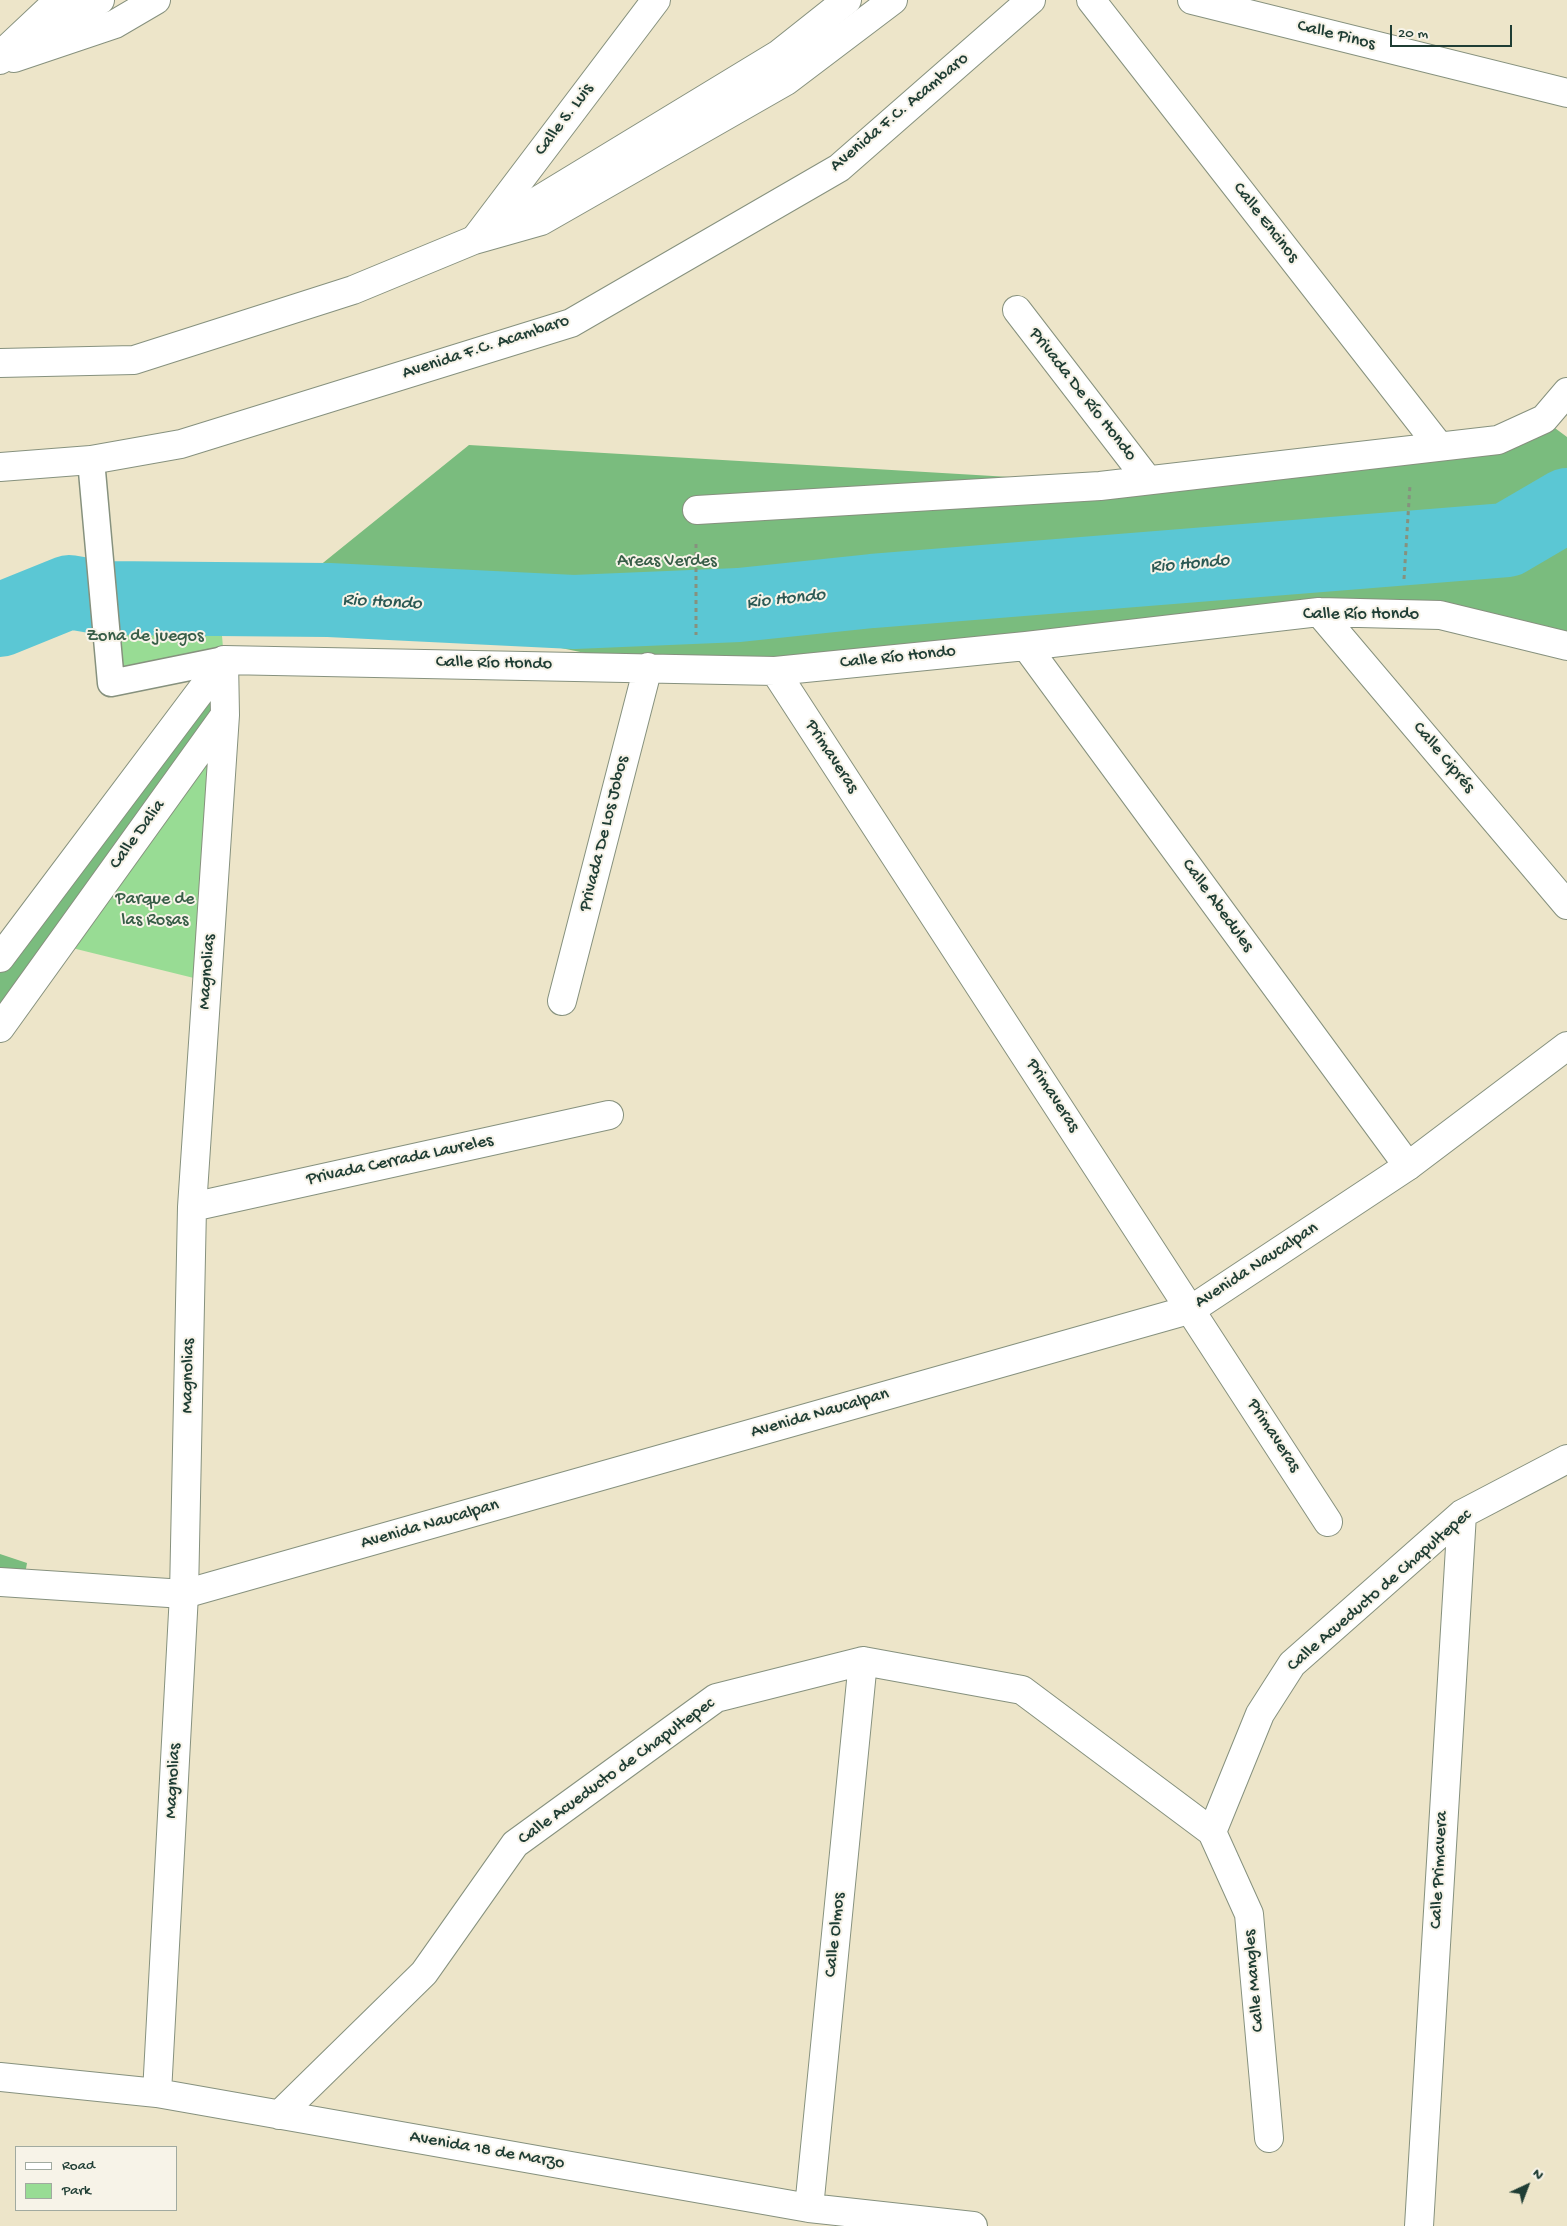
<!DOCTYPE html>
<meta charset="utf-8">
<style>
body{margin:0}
#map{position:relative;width:1567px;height:2226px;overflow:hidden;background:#ede5c9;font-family:"Gochi Hand",sans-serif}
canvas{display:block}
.legend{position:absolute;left:15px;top:2146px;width:162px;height:65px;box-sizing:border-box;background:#f7f3e8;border:1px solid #a1aaa0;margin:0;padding:6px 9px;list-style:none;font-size:15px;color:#1f3d34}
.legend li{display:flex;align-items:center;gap:10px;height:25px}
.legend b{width:25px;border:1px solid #a1aaa0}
.north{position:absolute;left:1502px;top:2161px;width:50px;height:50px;-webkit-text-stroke:4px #f7f3e8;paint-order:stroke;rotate:43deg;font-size:14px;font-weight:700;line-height:20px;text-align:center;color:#1f3d34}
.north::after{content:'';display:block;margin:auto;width:18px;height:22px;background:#1f3d34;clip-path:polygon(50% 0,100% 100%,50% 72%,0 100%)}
.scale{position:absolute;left:1390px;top:25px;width:122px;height:22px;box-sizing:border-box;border:2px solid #1f3d34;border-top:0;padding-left:6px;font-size:15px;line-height:18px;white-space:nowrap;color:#1f3d34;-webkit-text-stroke:4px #f7f3e8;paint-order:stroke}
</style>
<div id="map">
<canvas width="1567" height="2226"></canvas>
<ul class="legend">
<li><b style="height:6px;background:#fff"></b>Road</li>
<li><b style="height:14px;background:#98dc94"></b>Park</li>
</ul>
<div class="north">N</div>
<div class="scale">20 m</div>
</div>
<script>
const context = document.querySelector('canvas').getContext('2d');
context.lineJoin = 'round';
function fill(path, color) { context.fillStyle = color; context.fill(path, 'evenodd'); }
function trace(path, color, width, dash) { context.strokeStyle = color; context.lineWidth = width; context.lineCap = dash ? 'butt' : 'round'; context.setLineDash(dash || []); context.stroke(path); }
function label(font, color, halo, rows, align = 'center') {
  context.font = font + ' "Gochi Hand",sans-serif'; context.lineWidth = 4; context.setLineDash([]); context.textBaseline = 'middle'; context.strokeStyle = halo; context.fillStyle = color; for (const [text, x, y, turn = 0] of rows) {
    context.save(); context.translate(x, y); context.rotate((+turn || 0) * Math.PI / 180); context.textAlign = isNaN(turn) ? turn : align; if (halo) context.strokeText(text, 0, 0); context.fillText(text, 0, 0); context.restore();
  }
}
fill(new Path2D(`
 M104 598 219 599 224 660 111 683Z
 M224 715 206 981 60 945Z`), '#98dc94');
fill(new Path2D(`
 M1544 420 1567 437V646L1440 615 1024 644 648 666 329 600H277L469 445 1145 485Z
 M224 660 225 715 0 1028V959Z
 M0 1554 27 1563 23 1586 0 1580Z`), '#7abc7e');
trace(new Path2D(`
 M0 620 69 592 104 598 329 600 574 612 739 605 872 591 1507 540 1567 505`), '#5bc7d4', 74);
const pedestrian = new Path2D(`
 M91 460 111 683 224 660`);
const minor = new Path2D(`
 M1091 0 1439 446
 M1192 0 1567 93
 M476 238 656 0
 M1017 310 1147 479
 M697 510 1100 486 1498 440 1544 419 1567 392
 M1319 612 1567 905
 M1026 646 1408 1166
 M224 660 775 671 1026 646 1319 612 1440 615 1567 646
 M775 671 1328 1522
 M0 958 224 660
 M562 1001 648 667
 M0 1028 225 715
 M192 1207 609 1115
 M1212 1832 1260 1714 1292 1664 1462 1514 1567 1459
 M0 2077 157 2093 809 2208 973 2226
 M157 2093 184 1594 192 1207 225 715 224 660
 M279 2115 424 1973 515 1844 716 1698 863 1661 1022 1690 1212 1832 1249 1914 1269 2138
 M809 2208 863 1661
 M1419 2226 1462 1514`);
const secondary = new Path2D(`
 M8 48 59 0
 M14 58 115 24 156 0
 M486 232 779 54 847 0
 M0 467 91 460 181 444 571 323 839 168 1031 0
 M0 1582 184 1594 1192 1309 1408 1166 1567 1046`);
const primary = new Path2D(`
 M0 60 100 0
 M0 363 134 360 353 290 474 240 541 221 786 81 893 0`);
trace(pedestrian, '#86917e', 29);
trace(minor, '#86917e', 30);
trace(secondary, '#86917e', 30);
trace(primary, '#86917e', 30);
trace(new Path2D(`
 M696 544V635
 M1404 579 1410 485`), '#86917e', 3, [4, 4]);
trace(pedestrian, '#fff', 26);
trace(minor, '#fff', 28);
trace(secondary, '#fff', 28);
trace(primary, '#fff', 28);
label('18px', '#1f3d34', '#f7f3e8', [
 ["Calle Pinos",1336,36,14],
 ["Avenida F.C. Acambaro",900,113,-40],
 ["Calle S. Luis",565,120,-53],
 ["Calle Encinos",1265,223,52],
 ["Avenida F.C. Acambaro",486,348,-18],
 ["Privada De Río Hondo",1082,395,52],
 ["Calle Río Hondo",1361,615],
 ["Calle Río Hondo",898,658,-6],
 ["Calle Río Hondo",494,664,1],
 ["Primaveras",831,757,57],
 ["Calle Ciprés",1443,758,50],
 ["Privada De Los Jobos",605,834,-76],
 ["Calle Dalia",138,835,-54],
 ["Calle Abedules",1217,906,54],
 ["Magnolias",208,972,-86],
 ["Primaveras",1052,1096,57],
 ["Privada Cerrada Laureles",400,1161,-12],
 ["Avenida Naucalpan",1257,1266,-33],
 ["Magnolias",189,1376,-89],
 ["Avenida Naucalpan",820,1414,-16],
 ["Primaveras",1273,1436,57],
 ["Avenida Naucalpan",430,1525,-16],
 ["Calle Acueducto de Chapultepec",1380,1591,-41],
 ["Calle Acueducto de Chapultepec",617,1772,-36],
 ["Magnolias",174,1781,-87],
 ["Calle Primavera",1440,1870,-87],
 ["Calle Olmos",836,1935,-84],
 ["Calle Mangles",1255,1981,-95],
 ["Avenida 18 de Marzo",487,2151,10]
]);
label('18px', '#375d47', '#f7f3e8', [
 ["Areas Verdes",667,562],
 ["Zona de juegos",145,637],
 ["Parque de",155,900],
 ["las Rosas",155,921]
]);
label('italic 19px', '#2b5954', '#f7f3e8', [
 ["Rio Hondo",1190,565,-5],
 ["Rio Hondo",786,600,-6],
 ["Rio Hondo",382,603,3]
]);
</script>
